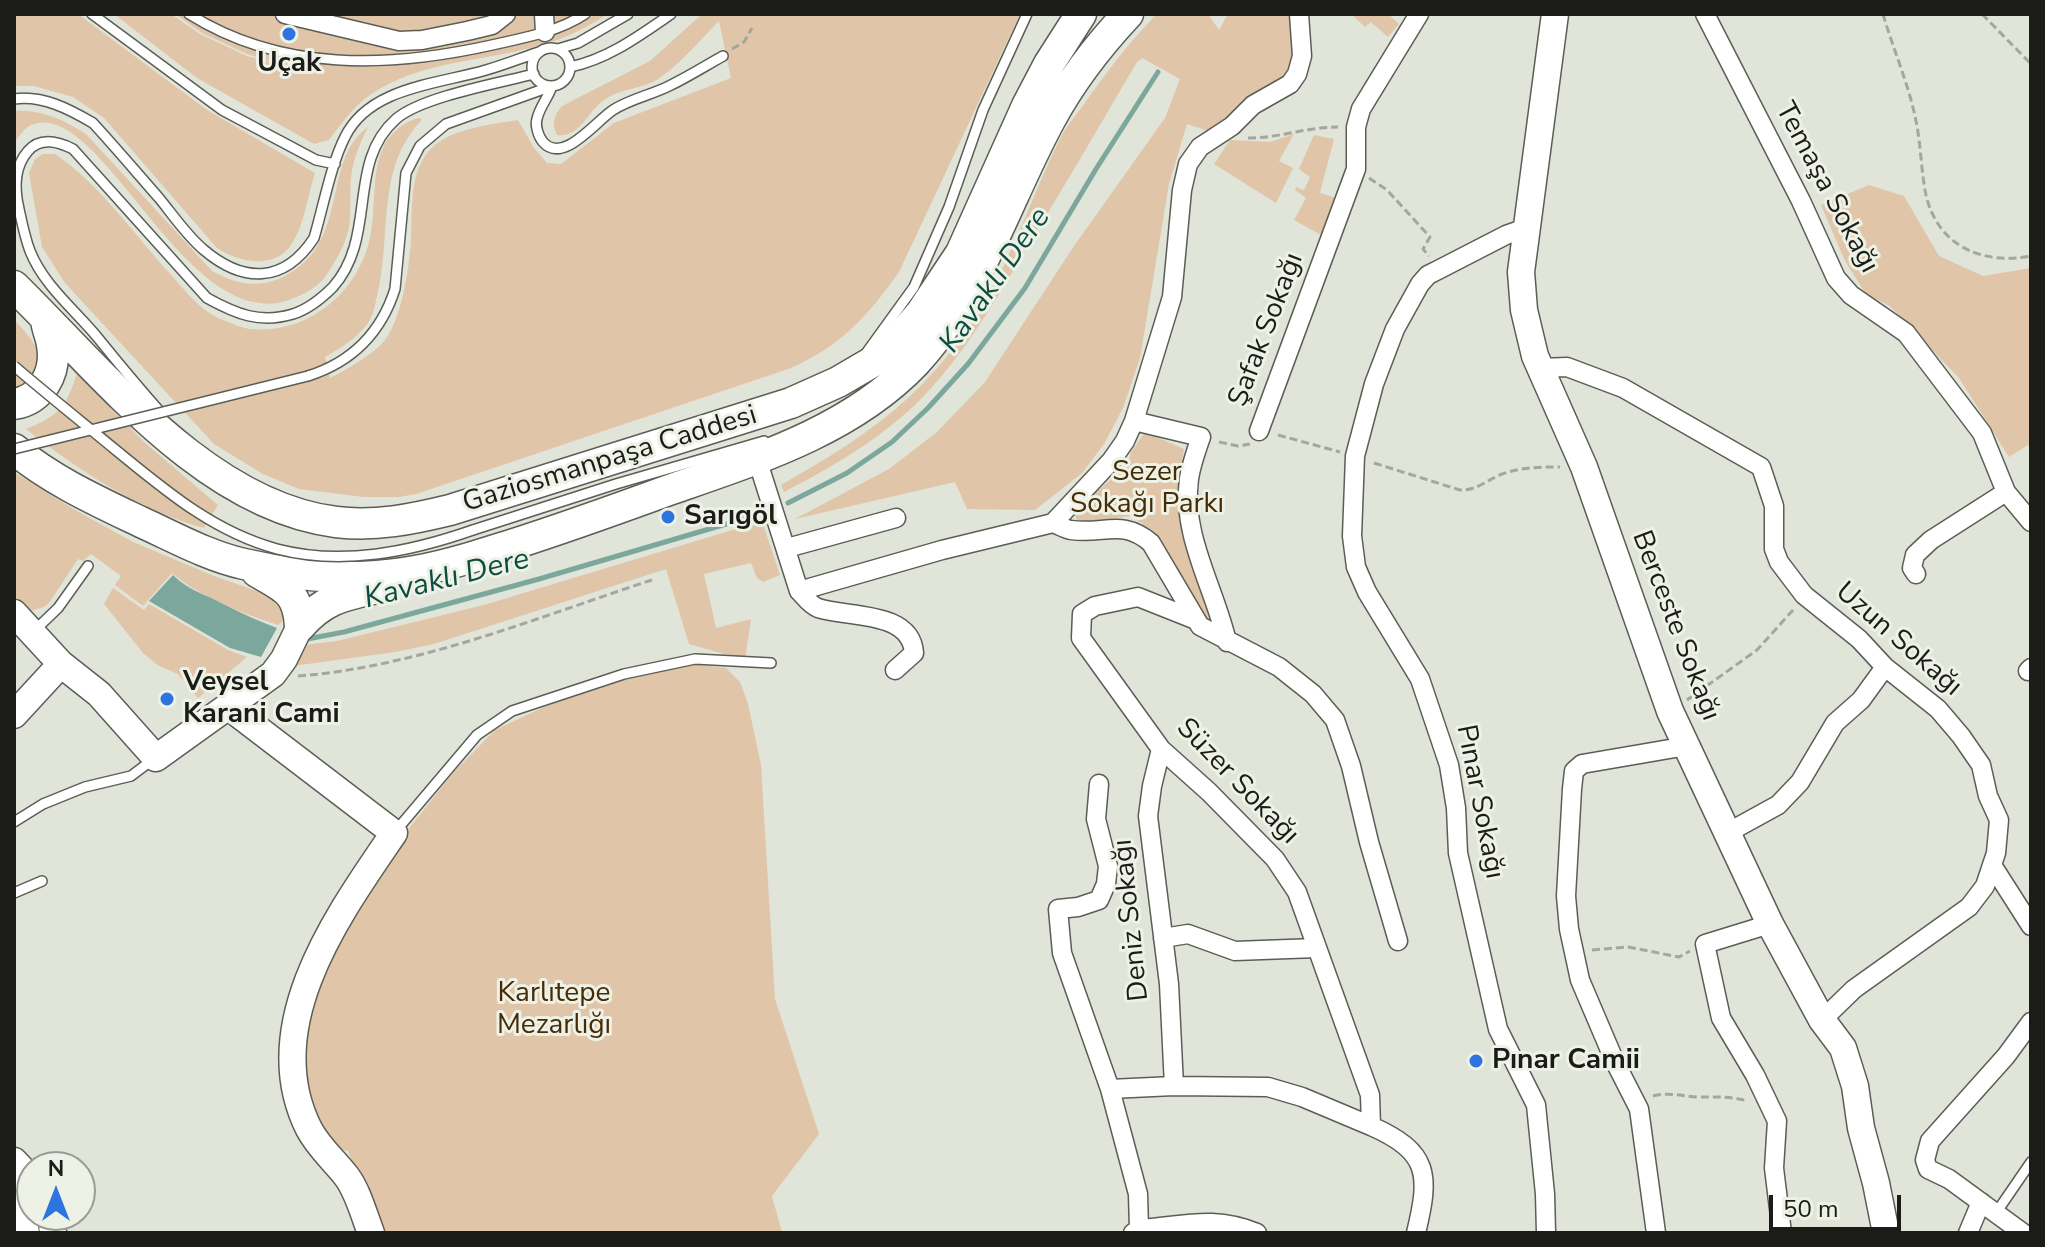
<!DOCTYPE html>
<meta charset="utf-8">
<style>
body{margin:0}
#map{position:relative;width:2045px;height:1247px;overflow:hidden;background:#e0e4d9;font-family:"Nunito Sans",sans-serif}
canvas{display:block}
.frame{position:absolute;inset:0;border:16px solid #1b1c18;pointer-events:none}
.north{position:absolute;left:16px;top:1151px;width:80px;height:80px;box-sizing:border-box;background:#edf1e6;border:2px solid #999c94;border-radius:50%;rotate:0deg;font-size:22px;font-weight:700;line-height:32px;text-align:center;color:#1b1c18}
.north::after{content:'';display:block;margin:auto;width:28px;height:36px;background:#2d74e1;clip-path:polygon(50% 0,100% 100%,50% 72%,0 100%)}
.scale{position:absolute;left:1769px;top:1195px;width:132px;height:36px;box-sizing:border-box;border:4px solid #1b1c18;border-top:0;padding-left:10px;font-size:24px;line-height:28px;white-space:nowrap;color:#1b1c18;-webkit-text-stroke:6px #edf1e6;paint-order:stroke}
</style>
<div id="map">
<canvas width="2045" height="1247"></canvas>
<div class="frame"></div>
<div class="north">N</div>
<div class="scale">50 m</div>
</div>
<script>
const context = document.querySelector('canvas').getContext('2d');
context.lineJoin = 'round';
function fill(path, color) { context.fillStyle = color; context.fill(path, 'evenodd'); }
function trace(path, color, width, dash) { context.strokeStyle = color; context.lineWidth = width; context.lineCap = dash ? 'butt' : 'round'; context.setLineDash(dash || []); context.stroke(path); }
function label(font, color, halo, rows, align = 'center') {
  context.font = font + ' "Nunito Sans",sans-serif'; context.lineWidth = 6; context.setLineDash([]); context.textBaseline = 'middle'; context.strokeStyle = halo; context.fillStyle = color; for (const [text, x, y, turn = 0] of rows) {
    context.save(); context.translate(x, y); context.rotate((+turn || 0) * Math.PI / 180); context.textAlign = isNaN(turn) ? turn : align; if (halo) context.strokeText(text, 0, 0); context.fillText(text, 0, 0); context.restore();
  }
}
fill(new Path2D(`
 M14 14H78L207 110 315 173C308 194 305 221 294 240 278 271 240 263 217 248L104 118 73 97 34 86H14Z
 M114 14H171L200 34 247 56 282 65 247 54 202 33 175 14H608C587 27 565 39 541 45 484 62 421 60 370 95 353 107 341 124 329 140L314 144 197 78Z
 M702 14H1020L899 272C867 317 842 345 791 368L416 494 399 497H364L299 489 263 474 214 444 65 283 42 247 29 173 35 159 43 154H55C101 185 135 236 173 277 188 294 202 312 223 320 232 323 243 329 252 329 307 334 356 294 369 242 377 212 370 174 384 146 390 133 407 119 421 118V121C377 167 391 230 379 287 376 298 375 313 368 323 357 338 341 348 325 357L330 378C346 370 374 354 385 340 402 317 409 269 411 240 413 206 407 161 442 140 464 127 494 124 518 120L534 148 547 163 561 164 614 123 731 78 719 21C701 39 682 62 661 77 645 89 621 88 604 100 587 112 580 138 557 135 551 124 554 115 562 106L650 61Z
 M1157 14H1208L1219 30 1228 14H1292L1296 42 1288 75 1218 134 1187 124 1169 184 1140 358 1123 408 1104 444 1082 473 1035 510 967 509 955 482 795 519 889 469 937 432 985 382 1074 246 1165 118 1180 79 1142 58 1137 62C1108 111 1080 160 1050 209 1010 274 974 345 920 400 880 439 834 466 784 492L781 485C868 436 930 393 983 305 1014 253 1033 193 1060 139 1066 127 1076 115 1084 104 1107 72 1129 42 1157 14Z
 M1351 14H1388L1399 24 1388 37 1371 22 1365 27Z
 M14 111C41 109 64 120 86 134L212 271C235 284 258 289 283 277 352 243 320 161 368 127 360 143 353 159 351 178 349 197 353 221 346 238 342 251 333 265 326 276 316 289 301 296 286 301 183 331 101 96 31 125 24 128 19 137 14 142Z
 M1294 134 1279 161 1293 168 1276 203 1214 164 1230 140 1270 142Z
 M1314 135 1334 139 1320 193 1336 198 1323 236 1294 220 1306 198 1295 190 1296 187 1304 190 1310 177 1299 169Z
 M1869 185 1904 196 1939 256 1983 276 2031 268V443L2009 457 1959 378 1890 306 1866 294 1845 261 1821 205Z
 M14 320C37 343 58 369 14 388Z
 M77 373 145 443 218 505 204 528C141 511 76 469 26 429 59 416 67 406 77 373Z
 M1145 432 1184 449 1177 492 1191 551 1213 615 1210 621 1205 623 1143 524 1131 516 1080 523 1077 521 1075 515 1079 507 1128 465 1131 452Z
 M14 472 75 510 133 542 214 576 274 597 285 611 283 621 278 625C244 614 198 596 172 573L143 606 115 585 121 576 91 554 83 561 78 559 49 603 44 607 30 611 14 596Z
 M762 521 780 575 763 582 757 578 751 563 704 574 716 628 751 619 745 660 689 644 666 569 434 644 395 652 293 666 304 645 337 641 484 605Z
 M113 588 144 610 149 604 228 650 247 657 198 698 178 674 159 666 143 653 104 604Z
 M693 664 726 668 740 682 748 704 761 765 775 999 819 1134 772 1196 782 1233H382L348 1151 326 1145 304 1077V1026L338 931 395 846 453 773 495 730 544 707 603 685Z`), '#e0c5a9');
fill(new Path2D(`
 M173 575C188 590 205 594 223 604 241 613 258 621 277 628L261 657 230 648 149 601Z`), '#7ba79c');
trace(new Path2D(`
 M788 503 847 473 892 442 928 408 968 364 1025 288 1096 169 1158 72
 M302 640 344 632 539 579 757 515`), '#7ba79c', 5);
const lane = new Path2D(`
 M92 14 222 110 316 160 335 164
 M189 14C281 72 389 68 492 45 523 38 558 32 585 14
 M532 67a19 19 0 1 1 38 0a19 19 0 1 1-38 0Z
 M558 49 578 43 628 14
 M570 67C608 59 639 36 671 14
 M552 86C548 98 539 108 537 119 535 125 538 136 543 142 563 165 596 121 613 110 630 99 651 95 669 86 688 77 705 66 723 56
 M14 99C43 95 69 109 93 123 116 148 137 173 159 198 173 215 187 236 204 250 243 283 284 284 314 238 323 208 331 164 345 137 369 87 439 84 486 70 504 65 521 58 539 52
 M867 352 914 287 949 207 983 110 1027 14
 M308 376C352 362 381 333 395 289L406 173 420 146 446 124 552 86
 M162 414C140 389 119 364 98 338 75 310 44 286 30 251 25 238 22 223 19 209 14 188 14 167 28 151 41 136 59 142 73 149L207 298C236 314 260 324 293 314 309 309 321 299 333 287 378 236 346 163 396 119 421 97 499 83 534 74
 M473 530 616 484 764 441
 M34 631 58 608 88 566
 M14 822 43 804 85 787 131 776 155 758
 M394 833 477 735 512 711 624 674 695 659 771 663
 M14 893 42 881
 M1996 1213 2031 1162`);
const street = new Path2D(`
 M285 14 399 41 422 40 467 31 492 25 506 14
 M544 14 545 32
 M1705 14 1801 201 1836 278 1851 295 1906 333 1982 433 2006 492 2031 522
 M1526 228 1506 235 1438 270 1428 275 1420 284 1395 329 1374 384 1355 456 1352 536 1356 567 1367 592 1420 679 1449 765 1456 808 1458 853 1498 1029 1536 1105 1545 1194 1546 1233
 M1541 368 1567 367 1623 388 1761 467 1774 506V549L1779 562 1804 595 1859 639 1885 667 1938 709 1961 736 1981 765 1988 796 1999 820 1996 853 1985 886 1969 907 1854 989 1822 1020
 M1259 431 1356 169V127L1361 109 1419 14
 M757 459 799 591C805 597 810 605 818 608 847 618 911 610 914 653L895 670
 M1053 523C1059 525 1065 529 1071 530 1104 535 1122 518 1151 543L1200 626 1279 667 1313 694 1335 720 1351 766 1369 842 1398 941
 M787 548 896 518
 M1916 574 1912 568 1915 555 1931 540 2006 492
 M799 591 942 550 1053 523 1111 461 1125 441 1134 421
 M1196 620 1138 597 1095 606 1082 614 1081 638 1161 749 1209 792 1275 859 1297 892 1370 1095 1371 1126C1430 1152 1430 1175 1416 1233
 M1227 642C1215 589 1181 535 1189 479 1191 465 1196 451 1201 437L1134 421 1172 297 1182 190 1188 164 1200 147 1232 126 1253 105 1290 84 1297 74 1302 56 1299 14
 M2028 671 2031 668
 M1161 749 1152 786 1148 816 1169 984 1174 1086
 M1099 784 1096 819 1108 866 1106 884 1099 900 1078 907 1058 909 1062 953 1110 1089 1138 1194 1139 1229
 M1727 833 1778 805 1800 782 1835 723 1861 700 1885 667
 M1992 865 2031 926
 M1770 924 1705 944 1721 1018 1755 1075 1777 1121 1774 1168 1782 1233
 M1163 938 1188 934 1235 951 1316 948
 M1110 1089 1174 1086 1268 1087 1302 1097 1371 1126
 M1133 1233 1139 1229C1184 1226 1213 1215 1257 1233
 M1656 1233 1639 1109 1615 1062 1580 980 1569 929 1566 896 1572 789 1574 771 1582 764 1687 746
 M1968 1233 1981 1202
 M2023 1233 1949 1179 1928 1169 1925 1160 1930 1141 2006 1056 2031 1022`);
const secondary = new Path2D(`
 M1555 14 1521 272 1524 310 1535 356 1584 467 1670 711 1770 924 1822 1020 1843 1048 1855 1086 1861 1128 1876 1183 1886 1233
 M14 613 61 664 99 694 156 758 273 674 284 659 300 626
 M229 707 394 833C338 915 257 1026 309 1129 319 1148 334 1160 347 1177 358 1192 364 1215 371 1233
 M14 715 61 664
 M14 1161 32 1180
 M14 1195 21 1208 26 1233
 M51 1215 53 1233`);
const primary = new Path2D(`
 M14 286C102 372 206 506 336 522 375 527 413 519 450 510L791 403 838 382 886 354 921 313 961 253 1027 106 1049 64 1081 14
 M14 404C41 400 57 373 52 345 51 337 47 329 46 320
 M14 449C51 480 97 501 141 522 174 537 208 556 244 564 296 576 350 581 403 573 440 568 476 556 511 545 564 528 617 509 669 490 755 460 850 431 915 363 980 293 1005 203 1050 120 1071 81 1097 47 1128 14
 M257 572C285 588 298 592 300 626 323 600 341 596 373 589`);
trace(lane, '#5b5e55', 12);
trace(street, '#5b5e55', 21);
trace(secondary, '#5b5e55', 29);
trace(primary, '#5b5e55', 33);
trace(new Path2D(`
 M1883 14C1893 49 1909 85 1916 121 1921 145 1921 171 1926 195 1938 247 1983 265 2031 256
 M1982 14 2031 64
 M732 49 744 42 752 28
 M1248 138C1279 138 1307 127 1338 127
 M1369 178 1387 190 1430 237 1423 249 1429 256
 M1278 435 1340 452
 M1219 442 1238 446 1250 444
 M1374 463 1460 490C1476 491 1487 480 1502 474 1522 467 1540 467 1560 467
 M298 676C418 667 538 617 652 580
 M1687 700 1757 650 1793 610
 M1592 950 1628 947 1679 957 1690 951
 M1653 1096C1669 1092 1682 1096 1697 1097 1717 1097 1728 1096 1748 1101`), '#a4a79e', 3, [8, 4]);
trace(lane, '#fff', 9);
trace(street, '#fff', 18);
trace(secondary, '#fff', 26);
trace(primary, '#fff', 30);
const laneBridge = new Path2D(`
 M14 366C48 395 83 423 117 451 166 491 214 532 277 549 342 566 410 552 473 530
 M14 449 308 376`);
trace(laneBridge, '#5b5e55', 12, []);
trace(laneBridge, '#fff', 9);
for (const [x, y, r, color] of [
 [289,34,8,"#2d74e1"],
 [668,517,8,"#2d74e1"],
 [167,699,8,"#2d74e1"],
 [1476,1061,8,"#2d74e1"]
]) { const dot = new Path2D(); dot.arc(x, y, r, 0, 2 * Math.PI); context.fillStyle = color; context.fill(dot); trace(dot, '#edf1e6', 3); }
label('bold 28px', '#1b1c18', '#edf1e6', [
 ["Uçak",289,64,"center"],
 ["Sarıgöl",684,517],
 ["Veysel",183,683],
 ["Karani Cami",183,715],
 ["Pınar Camii",1492,1061]
], 'left');
label('28px', '#1b1c18', '#edf1e6', [
 ["Temaşa Sokağı",1826,188,62],
 ["Şafak Sokağı",1267,330,-69],
 ["Gaziosmanpaşa Caddesi",610,460,-17],
 ["Berceste Sokağı",1675,626,69],
 ["Uzun Sokağı",1898,640,41],
 ["Süzer Sokağı",1237,782,46],
 ["Pınar Sokağı",1479,802,79],
 ["Deniz Sokağı",1132,920,-96]
]);
label('28px', '#462b05', '#edf1e6', [
 ["Sezer",1147,473],
 ["Sokağı Parkı",1147,505],
 ["Karlıtepe",554,994],
 ["Mezarlığı",554,1026]
]);
label('italic 30px', '#0d4d41', '#edf1e6', [
 ["Kavaklı Dere",996,281,-55],
 ["Kavaklı Dere",447,580,-14]
]);
</script>
